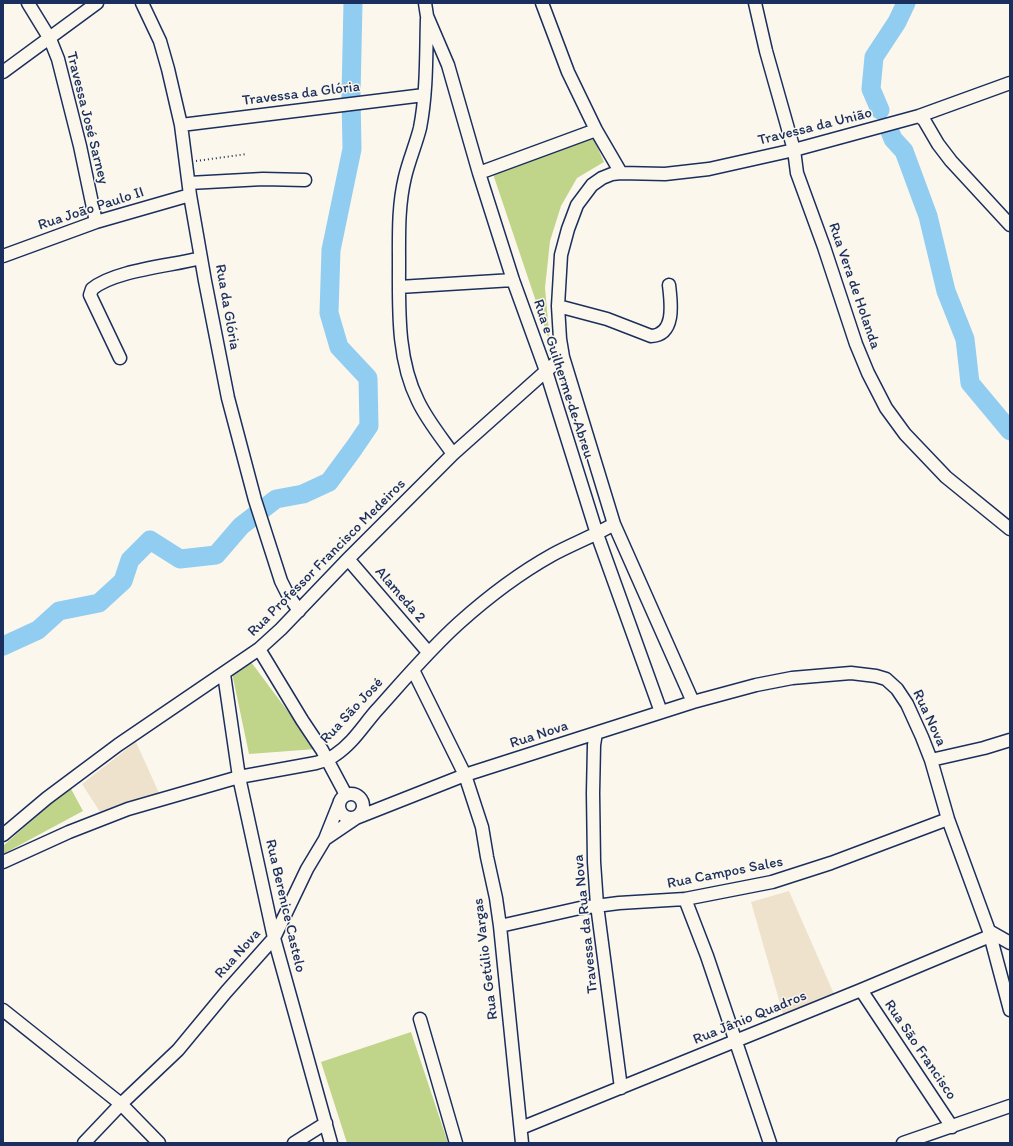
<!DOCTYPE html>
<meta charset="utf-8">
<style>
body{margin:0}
#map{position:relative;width:1013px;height:1146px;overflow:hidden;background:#fbf7ec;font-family:Itim,sans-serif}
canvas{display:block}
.frame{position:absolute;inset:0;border:4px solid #1b2f5e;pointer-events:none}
</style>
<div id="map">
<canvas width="1013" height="1146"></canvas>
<div class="frame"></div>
</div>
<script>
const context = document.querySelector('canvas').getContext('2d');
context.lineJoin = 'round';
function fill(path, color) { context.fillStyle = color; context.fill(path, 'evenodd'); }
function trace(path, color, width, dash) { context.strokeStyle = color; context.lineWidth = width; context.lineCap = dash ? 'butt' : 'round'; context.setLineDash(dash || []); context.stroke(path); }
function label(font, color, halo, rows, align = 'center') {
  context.font = font + ' Itim,sans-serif'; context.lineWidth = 3; context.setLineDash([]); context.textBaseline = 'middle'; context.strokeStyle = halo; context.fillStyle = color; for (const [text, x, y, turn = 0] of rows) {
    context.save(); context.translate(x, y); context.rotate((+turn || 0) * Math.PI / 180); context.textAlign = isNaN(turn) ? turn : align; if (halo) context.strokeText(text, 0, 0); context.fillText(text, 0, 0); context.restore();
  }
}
fill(new Path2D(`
 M136 742 159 793 100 812 82 784Z
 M789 891 834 994 783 1014 751 902Z`), '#efe2cd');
fill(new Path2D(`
 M591 133 604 162 577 178 561 206 550 241 545 288 550 343 492 171Z
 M251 662 316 749 249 754 232 673Z
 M70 787 83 811 3 854V846Z
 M411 1032 448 1143H347L321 1062Z`), '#c0d48a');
trace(new Path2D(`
 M880 110 871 89 874 57 897 22 906 3
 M889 129 893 139 904 151 928 216 946 291 965 339 970 383 1010 431
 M3 646 38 630 59 611 99 603 123 581 130 560 150 540 180 559 216 555 241 526 276 499 303 494 329 482 354 448 369 426 368 378 339 347 329 313 331 250 352 149 351 95 353 3`), '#91ccf1', 19);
const minor = new Path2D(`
 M28 3 50 39 58 59 80 146 96 222
 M142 3 160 41 168 69 181 125 190 195 205 281 228 398 255 500 281 581 287 593 299 611
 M425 3 427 16 448 65 479 173 513 280 546 371 597 534 661 712
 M542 3 568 72 596 130 621 173
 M755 3 766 51 794 150 797 173 824 247 856 344 868 373 886 408 905 434 946 477 1010 529
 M427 19C426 55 427 92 420 128 416 144 409 160 405 177 398 206 399 235 399 264 399 310 397 359 418 401 427 420 441 437 453 454
 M3 72 97 3
 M919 116 924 120 938 144 951 161 1010 225
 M181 125 424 95
 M479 173 596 130
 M189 183 263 179 305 180
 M3 256 96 222 190 195
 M399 287 513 280
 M558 306 607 319 651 336C676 335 671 302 669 285
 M120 358 90 295 92 289C115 270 171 266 201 258
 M348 559 428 652
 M259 649 302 720 322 750 346 795
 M413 670 465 775 482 827 487 857 496 898 500 926 522 1143
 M224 674 239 777 274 938 331 1143
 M693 702 614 524 563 357 560 339 558 306 561 255 568 229 577 205 592 185 602 178 612 174 621 173 665 174 709 169 794 150 919 116 1010 83
 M596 733 594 745 593 793 594 862 597 905 621 1088
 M931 760 984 748 1010 740
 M339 806a12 12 0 1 1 24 0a12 12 0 1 1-24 0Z
 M3 835 47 798 118 745 259 649 281 629 348 559 453 454 546 371 563 357
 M325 839 339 804
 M3 862 69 832 128 809 239 777 316 763C323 761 330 759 335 755 352 744 363 726 376 711 403 681 429 650 459 623 488 597 518 574 552 555 572 544 594 536 614 524
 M685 899 707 956 770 1143
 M500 926 580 908 619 903 685 899 772 882 831 863 948 819
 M989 931 1010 943
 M861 990 952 1127
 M3 1010 121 1104 159 1143
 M420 1019 456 1143
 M521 1128 861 990 990 936
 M84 1143 121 1104 178 1050 226 992 274 938 307 869 325 839 356 818 465 775 596 733 693 702 756 685 792 678 851 673 876 676 886 679 897 689 907 704 922 737 931 760 948 819 989 931 1010 1010
 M294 1143 326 1123
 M903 1143 1010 1106`);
trace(minor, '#1b2f5e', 15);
trace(new Path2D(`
 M196 161 247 154`), '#1b2f5e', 2, [1, 3]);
trace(minor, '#fbf7ec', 12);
label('15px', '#1b2f5e', '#fbf7ec', [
 ["Travessa da Glória",301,94,-7],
 ["Travessa José Sarney",87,118,76],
 ["Travessa da União",815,127,-14],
 ["Rua João Paulo II",91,209,-18],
 ["Rua Vera de Holanda",854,286,71],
 ["Rua da Glória",227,307,80],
 ["Rua e Guilherme de Abreu",563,379,72],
 ["Rua Professor Francisco Medeiros",327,558,-45],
 ["Alameda 2",400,595,49],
 ["Rua São José",352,711,-47],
 ["Rua Nova",929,718,65],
 ["Rua Nova",539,735,-18],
 ["Rua Campos Sales",725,873,-11],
 ["Rua Berenice Castelo",285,906,77],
 ["Travessa da Rua Nova",586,924,-96],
 ["Rua Nova",238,954,-48],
 ["Rua Getúlio Vargas",486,959,-97],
 ["Rua Jânio Quadros",750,1018,-22],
 ["Rua São Francisco",920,1050,56]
]);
</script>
